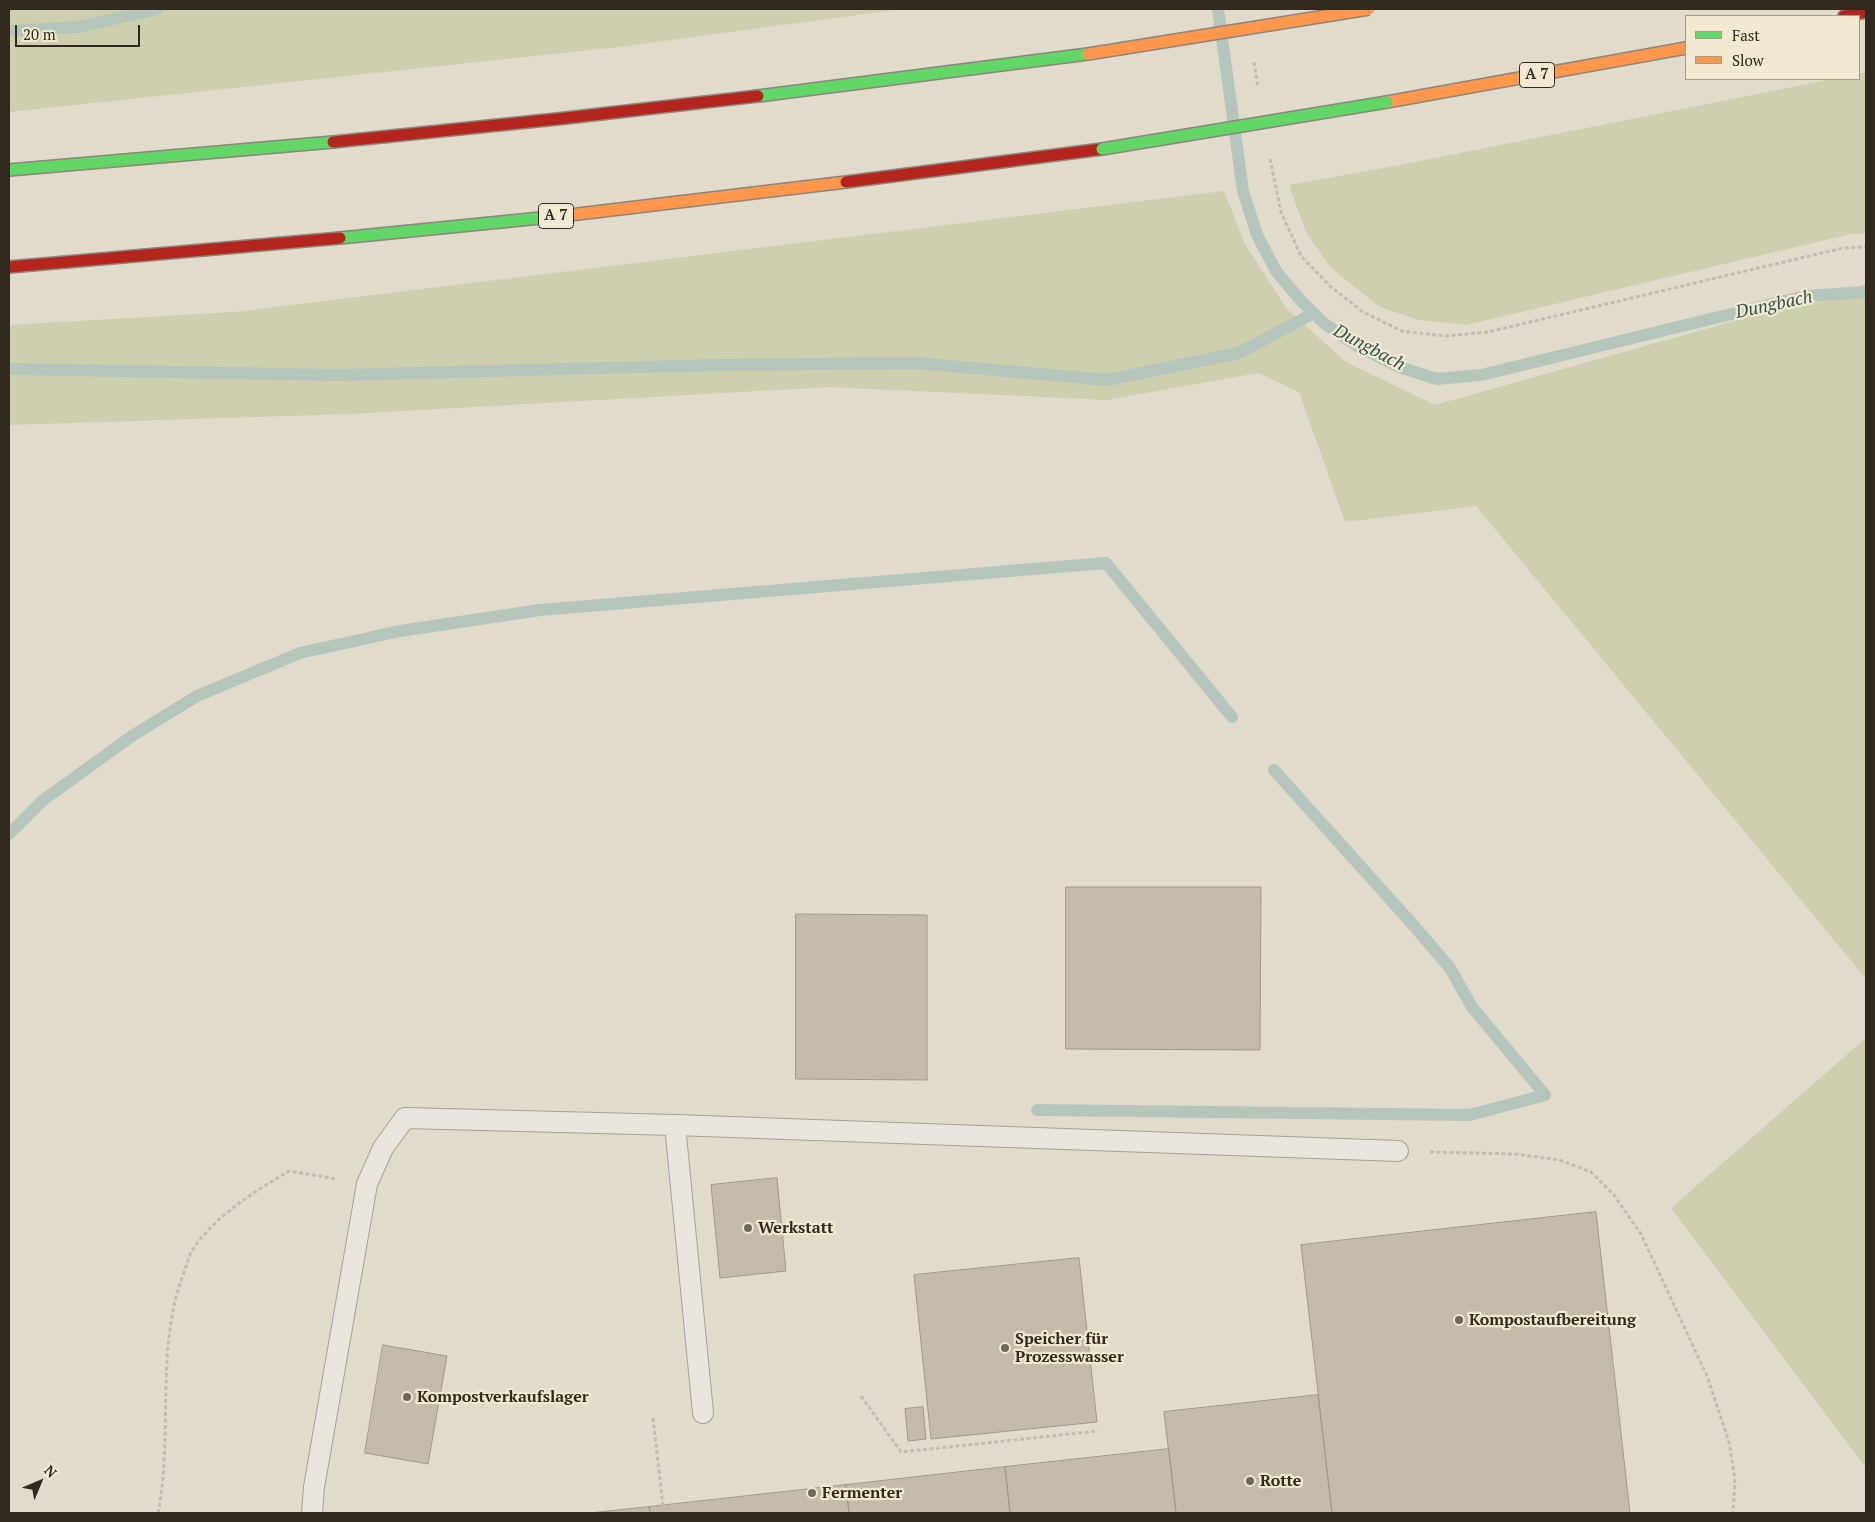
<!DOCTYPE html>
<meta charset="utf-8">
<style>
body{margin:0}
#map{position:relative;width:1875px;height:1522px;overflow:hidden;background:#e0dbcb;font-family:"PT Serif",serif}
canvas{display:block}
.frame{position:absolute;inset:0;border:10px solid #32291e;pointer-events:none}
.legend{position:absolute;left:1685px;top:15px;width:175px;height:65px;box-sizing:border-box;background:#f1e9d1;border:1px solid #a59c89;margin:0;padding:6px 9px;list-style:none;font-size:15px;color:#32291e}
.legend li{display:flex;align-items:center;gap:10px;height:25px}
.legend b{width:25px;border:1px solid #a59c89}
.north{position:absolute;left:15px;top:1457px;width:50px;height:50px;-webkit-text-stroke:4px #f1e9d1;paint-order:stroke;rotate:45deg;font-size:14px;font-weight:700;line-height:20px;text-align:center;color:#32291e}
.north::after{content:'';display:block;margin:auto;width:18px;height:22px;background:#32291e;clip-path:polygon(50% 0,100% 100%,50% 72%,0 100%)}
.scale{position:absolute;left:15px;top:25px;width:125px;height:22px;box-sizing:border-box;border:2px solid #32291e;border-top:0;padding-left:6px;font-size:15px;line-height:18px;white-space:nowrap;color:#32291e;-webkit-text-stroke:4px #f1e9d1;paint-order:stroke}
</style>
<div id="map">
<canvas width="1875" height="1522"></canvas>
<div class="frame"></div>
<ul class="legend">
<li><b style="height:6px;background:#63d668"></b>Fast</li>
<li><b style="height:6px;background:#ff974d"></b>Slow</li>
</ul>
<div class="north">N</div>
<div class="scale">20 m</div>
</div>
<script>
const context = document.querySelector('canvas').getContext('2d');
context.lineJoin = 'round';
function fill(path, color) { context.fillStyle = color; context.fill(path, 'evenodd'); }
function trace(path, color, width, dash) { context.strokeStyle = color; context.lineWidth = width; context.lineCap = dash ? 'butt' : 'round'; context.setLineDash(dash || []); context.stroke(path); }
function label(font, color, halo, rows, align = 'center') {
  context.font = font + ' "PT Serif",serif'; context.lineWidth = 4.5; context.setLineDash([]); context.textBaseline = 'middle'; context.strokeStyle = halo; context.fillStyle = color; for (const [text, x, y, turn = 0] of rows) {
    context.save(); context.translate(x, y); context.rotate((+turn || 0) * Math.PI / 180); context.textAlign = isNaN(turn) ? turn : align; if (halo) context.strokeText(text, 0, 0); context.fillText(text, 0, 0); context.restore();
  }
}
fill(new Path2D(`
 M9 9H902L619 47 9 112Z
 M1866 72V234H1851L1466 325 1419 320 1380 307 1331 268 1306 232 1289 185 1400 165 1833 79H1859V74Z
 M1224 191 1245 244 1286 308 1346 362 1435 405 1866 284V979L1476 506 1345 522 1299 392 1258 373 1107 400 830 387 350 414 9 425V325L234 312Z
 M1866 1038V1468L1671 1208Z`), '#cdcfaf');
trace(new Path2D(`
 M1218 9 1243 191 1257 235 1276 271 1302 302 1325 324 1359 347 1399 367 1437 379 1481 375 1805 296 1866 292
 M9 31 79 27 157 9
 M9 369 339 375 715 365 916 363 1107 380 1239 353 1314 313
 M9 834 42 801 132 736 197 696 300 653 400 631 540 610 1106 563 1232 717
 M1037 1110 1470 1115 1545 1095 1472 1007 1450 968 1415 927 1274 770`), '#b6c5bc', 12);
const building = new Path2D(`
 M1066 887H1261L1260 1050 1066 1049Z
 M796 914 927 915V1080L796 1079Z
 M777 1178 786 1271 720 1278 711 1185Z
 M1596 1212 1630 1513H1332L1301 1245Z
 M1079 1258 1097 1422 931 1439 914 1275Z
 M383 1345 447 1356 428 1464 365 1453Z
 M1318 1395 1332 1513H1176L1164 1412Z
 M923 1407 926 1439 908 1441 905 1409Z
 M1169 1449 1176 1513H1010L1005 1467Z
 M1005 1467 1010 1513H849L846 1485Z
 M846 1485 849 1513H650L649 1507Z
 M649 1507 650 1513H590Z`);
fill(building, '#c4baac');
trace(building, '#a0978b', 1);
const lane = new Path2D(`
 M675 1125 1398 1151
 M312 1513 314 1487 367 1184 383 1148 405 1118 675 1125 703 1413`);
const fast = new Path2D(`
 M758 96 1088 54
 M9 170 333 142
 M340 238 561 216`);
const slow = new Path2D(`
 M1387 102 1686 48
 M561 216 846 182`);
const jam = new Path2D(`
 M1844 16 1866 12
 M333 142 557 119 758 96
 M846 182 1102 149
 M9 267 340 238`);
trace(lane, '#a5a094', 22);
trace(fast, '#8b857b', 14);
trace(slow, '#8b857b', 14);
trace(jam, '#8b857b', 14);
trace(new Path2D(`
 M1254 62 1258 88
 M1270 159 1281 212 1301 256 1331 287 1363 312 1402 331 1446 336 1488 332 1843 248 1866 247
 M1430 1152 1515 1154 1559 1160 1591 1172 1614 1195 1641 1234 1707 1376 1729 1442 1735 1479 1733 1513
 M861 1396 901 1452 1098 1431
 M653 1418 663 1506
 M158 1513C174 1434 154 1346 185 1270 187 1263 189 1255 193 1249 217 1214 254 1192 289 1171L337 1179`), '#c1bcb3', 3, [4, 2.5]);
trace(lane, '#e8e5dc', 20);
trace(fast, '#63d668', 11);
trace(slow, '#ff974d', 11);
trace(jam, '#b3261e', 11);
const fastBridge = new Path2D(`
 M1102 149 1387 102`);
const slowBridge = new Path2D(`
 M1088 54 1369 9`);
trace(fastBridge, '#8b857b', 14, []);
trace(slowBridge, '#8b857b', 14, []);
trace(fastBridge, '#63d668', 11);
trace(slowBridge, '#ff974d', 11);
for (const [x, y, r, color] of [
 [748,1228,5,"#6f675b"],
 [1459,1320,5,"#6f675b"],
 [1005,1348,5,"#6f675b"],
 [407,1397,5,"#6f675b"],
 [1250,1481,5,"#6f675b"],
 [812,1493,5,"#6f675b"]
]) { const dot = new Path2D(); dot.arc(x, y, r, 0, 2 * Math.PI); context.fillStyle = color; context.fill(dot); trace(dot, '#f1e9d1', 2); }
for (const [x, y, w] of [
 [1537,75,35],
 [556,216,35]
]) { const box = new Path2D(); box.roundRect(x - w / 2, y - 12.5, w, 25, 4); context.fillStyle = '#f1e9d1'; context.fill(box); trace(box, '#32291e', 1); }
label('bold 15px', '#32291e', null, [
 ["A 7",1537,75],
 ["A 7",556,216]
]);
label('bold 16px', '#32291e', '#f1e9d1', [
 ["Werkstatt",758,1228],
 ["Kompostaufbereitung",1469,1320],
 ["Speicher für",1015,1339],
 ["Prozesswasser",1015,1357],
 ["Kompostverkaufslager",417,1397],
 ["Rotte",1260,1481],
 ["Fermenter",822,1493]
], 'left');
label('italic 18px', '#2f5150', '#f1e9d1', [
 ["Dungbach",1774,305,-12],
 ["Dungbach",1369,348,28]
]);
</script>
